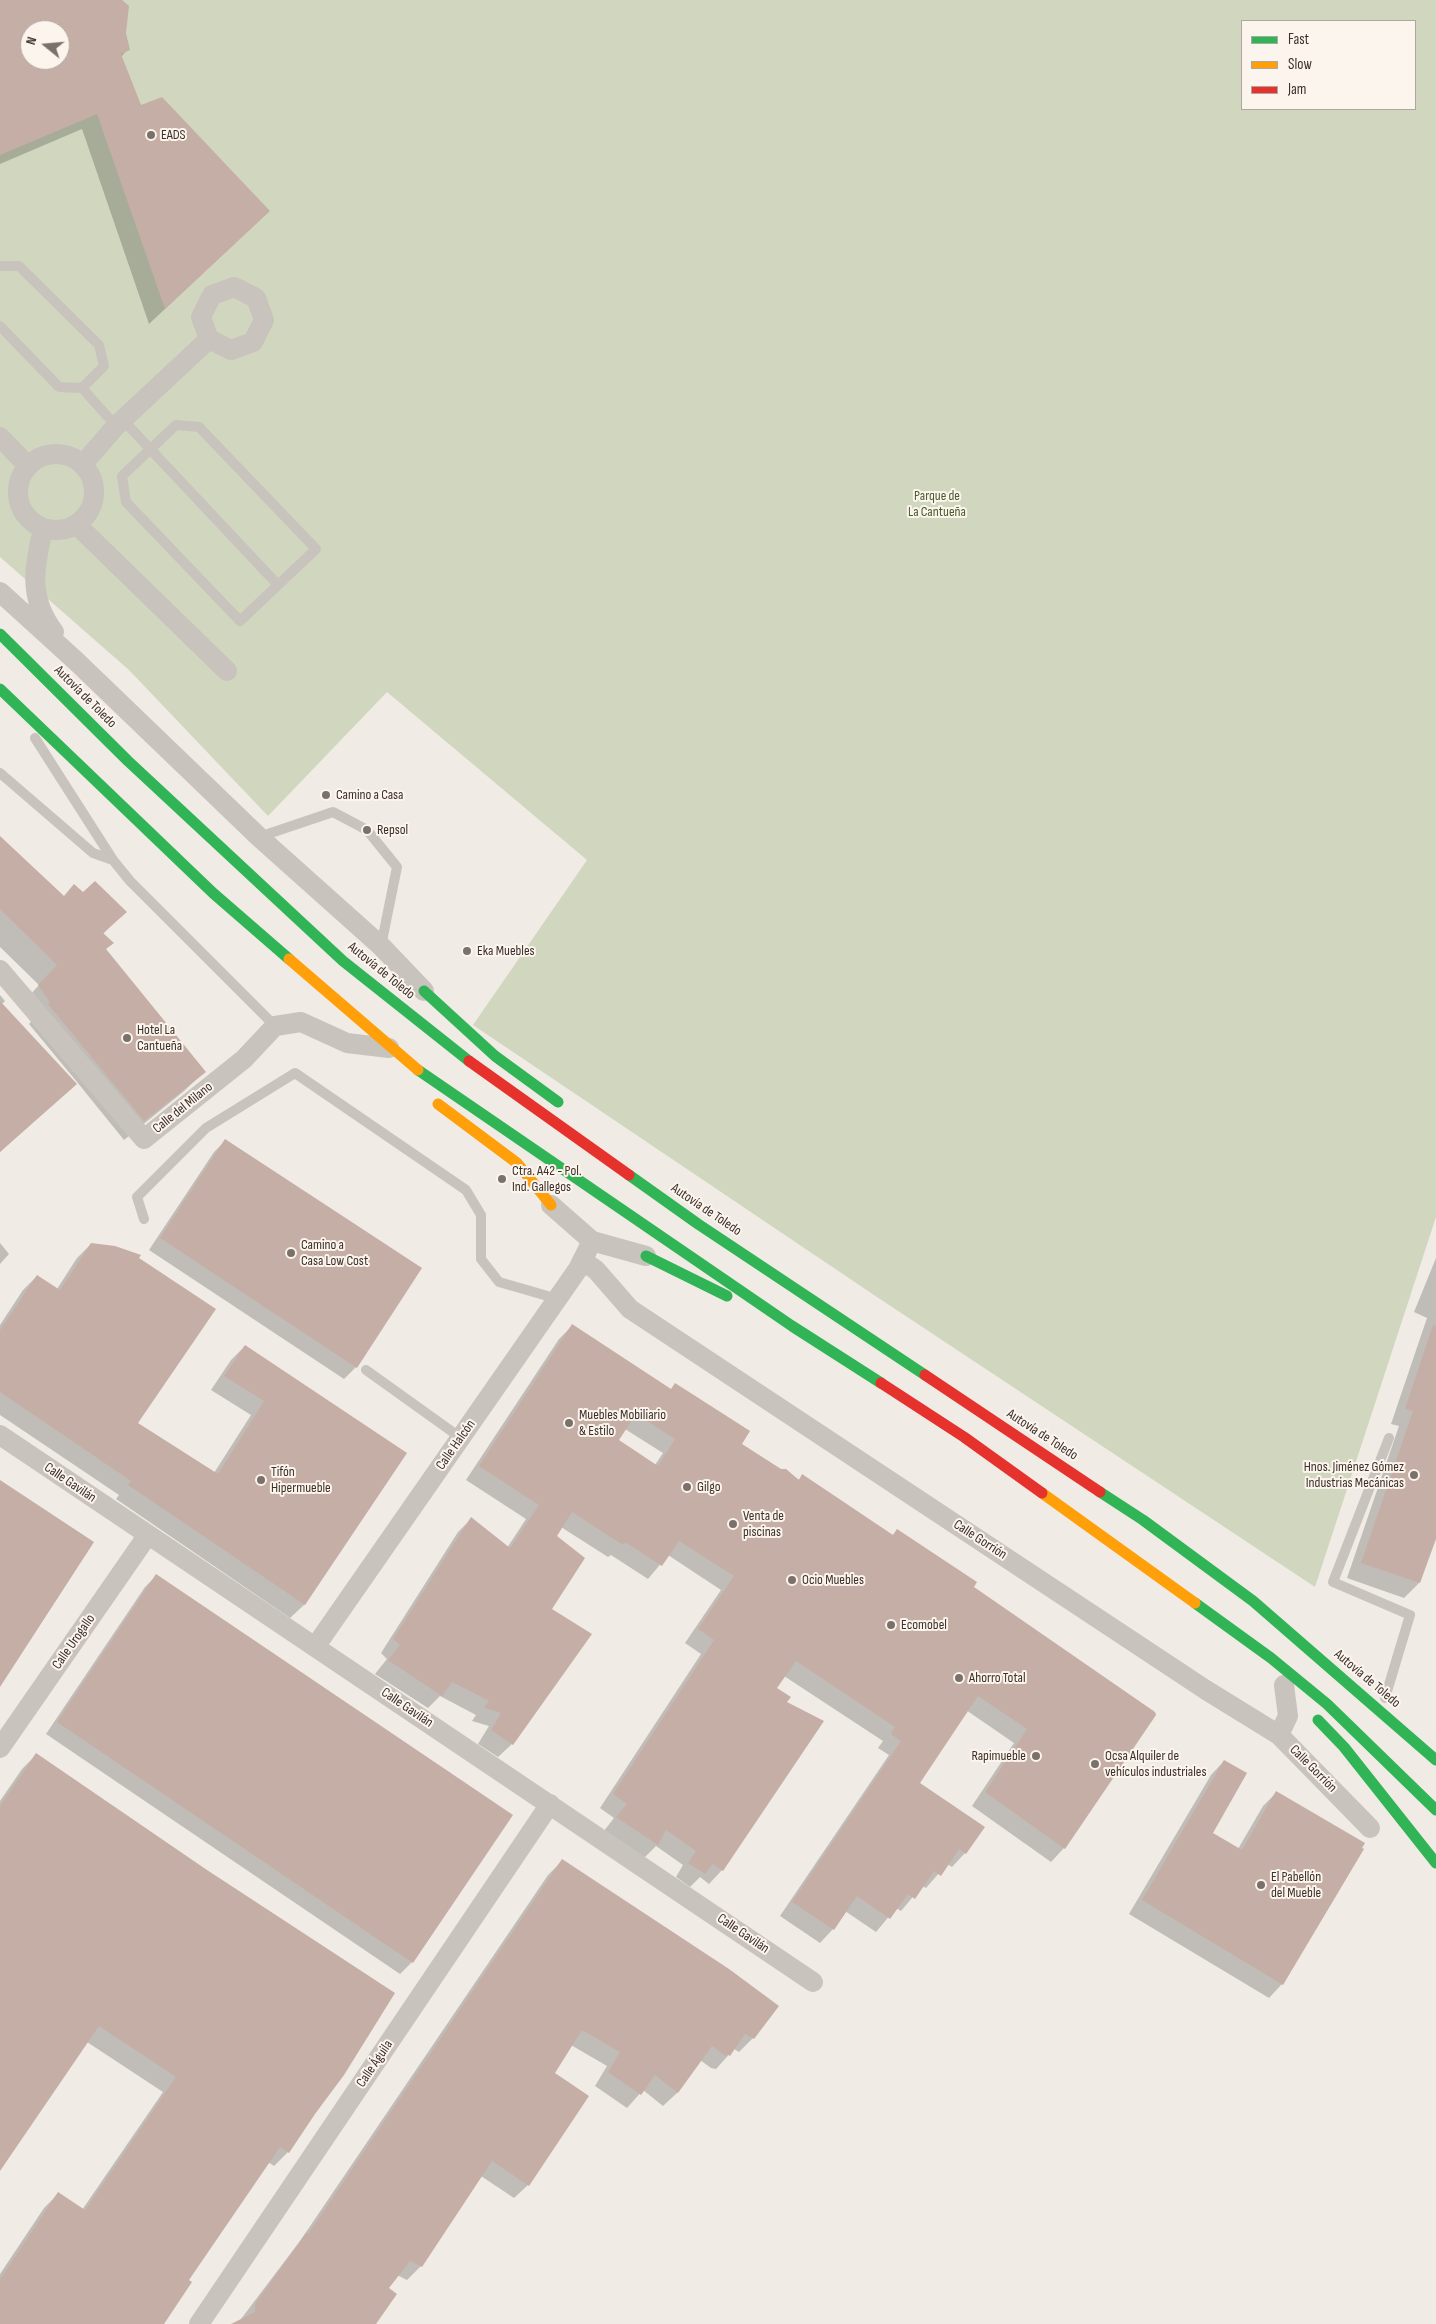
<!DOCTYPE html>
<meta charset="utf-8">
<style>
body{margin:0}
#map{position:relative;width:1436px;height:2324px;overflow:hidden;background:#f0ebe5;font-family:"Sofia Sans Condensed",sans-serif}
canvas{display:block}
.legend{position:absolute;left:1241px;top:20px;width:175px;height:90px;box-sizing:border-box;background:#fcf5ed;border:1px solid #afa69f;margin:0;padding:6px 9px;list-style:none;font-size:15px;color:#3c302a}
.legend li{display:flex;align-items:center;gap:10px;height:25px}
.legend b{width:25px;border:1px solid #afa69f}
.north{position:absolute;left:20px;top:20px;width:50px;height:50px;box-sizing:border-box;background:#fcf5ed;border:1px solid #afa69f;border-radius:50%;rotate:287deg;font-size:14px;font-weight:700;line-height:20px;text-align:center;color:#3c302a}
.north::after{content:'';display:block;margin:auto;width:18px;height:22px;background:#7b716b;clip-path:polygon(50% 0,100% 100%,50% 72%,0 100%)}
</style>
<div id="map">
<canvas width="1436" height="2324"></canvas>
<ul class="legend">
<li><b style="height:6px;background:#30b455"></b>Fast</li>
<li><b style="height:6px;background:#ff9f0a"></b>Slow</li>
<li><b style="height:6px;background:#e5322d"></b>Jam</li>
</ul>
<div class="north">N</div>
</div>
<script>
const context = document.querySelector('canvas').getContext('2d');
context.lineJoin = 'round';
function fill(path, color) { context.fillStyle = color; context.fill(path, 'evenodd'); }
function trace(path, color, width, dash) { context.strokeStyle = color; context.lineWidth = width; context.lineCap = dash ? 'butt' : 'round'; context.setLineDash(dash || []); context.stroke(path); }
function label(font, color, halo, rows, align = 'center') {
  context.font = font + ' "Sofia Sans Condensed",sans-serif'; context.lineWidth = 4; context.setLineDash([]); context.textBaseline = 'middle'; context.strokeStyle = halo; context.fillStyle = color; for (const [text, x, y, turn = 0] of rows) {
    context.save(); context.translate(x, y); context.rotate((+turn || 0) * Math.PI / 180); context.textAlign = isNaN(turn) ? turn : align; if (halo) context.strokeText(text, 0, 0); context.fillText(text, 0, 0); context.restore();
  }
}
fill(new Path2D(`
 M0 0H1436V1217L1315 1587 874 1295 473 1025 587 860 387 692 268 816 129 670 0 557ZM1242 21H1415V109H1242ZM30 30H60V60H30Z`), '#d1d7be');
fill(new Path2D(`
 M0 0H120L128 49 121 57 141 106 253 226 149 324 82 129 0 164ZM30 30H60V60H30Z
 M0 838 63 897 83 894 125 912 103 934 105 950 204 1072 184 1091 124 1140 77 1082 0 1152V995L5 1001 1 1005 75 1084 77 1082 29 1024 31 1022 20 1006 39 985 0 947Z
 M226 1140 356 1367 344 1379 149 1250 214 1152Z
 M0 1243 9 1254 0 1264Z
 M91 1244 136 1423 214 1473 251 1415 211 1390 231 1360 245 1346 405 1454 304 1605 290 1618 116 1499 119 1495 0 1415V1325L23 1290 37 1276 57 1289 77 1258Z
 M1436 1258V1535L1419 1583 1404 1598 1347 1578 1399 1426 1391 1424 1427 1318 1414 1312Z
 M572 1326 740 1444 798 1480 803 1476 892 1536 897 1530 972 1587 1110 1682 1064 1848 1051 1862 972 1806 1014 1743 966 1710 919 1783 983 1827 965 1853 952 1867 947 1864 926 1888 922 1886 901 1911 896 1908 876 1932 845 1911 833 1929 820 1943 780 1916 889 1755 878 1748 883 1741 784 1676 775 1688 785 1703 722 1870 709 1884 700 1877 690 1887 676 1877 683 1865 656 1846 644 1858 604 1831 614 1818 600 1808 701 1654 685 1643 721 1590 668 1555 648 1579 611 1555 608 1557 561 1527 555 1536 550 1609 512 1744 498 1757 478 1744 489 1726 472 1721 476 1715 440 1696 428 1708 375 1674 387 1659 381 1653 458 1532 471 1519 507 1548 526 1519 466 1480 559 1339ZM625 1429 663 1453 655 1465 618 1441Z
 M156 1576 412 1962 400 1974 46 1734 145 1587Z
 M36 1755 314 2113 288 2152 274 2166 268 2162 187 2280 163 2324H0V2274L44 2208 58 2194 82 2210 163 2092 87 2042 0 2168V1801L22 1769Z
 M1224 1761 1211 1833 1238 1849 1263 1806 1276 1793 1282 1984 1269 1998 1129 1914 1211 1775Z
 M562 1861 777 2006 753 2038 739 2052 734 2049 716 2069 711 2068 700 2060 677 2093 663 2106 643 2090 627 2108 595 2086 607 2066 571 2045 553 2073 528 2185 514 2198 481 2176 421 2266 407 2280 397 2275 387 2288 374 2324H242L241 2319 300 2241 548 1875Z`), '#0003');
fill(new Path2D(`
 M0 0H122L129 6 126 33 130 50 121 54 141 105 162 97 270 211 165 309 97 114 0 155ZM30 30H60V60H30Z
 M0 836 64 896 74 884 83 892 95 881 127 912 103 933 114 943 106 949 206 1072 144 1121 48 1004 50 1002 38 985 57 965 0 909Z
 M0 1001 77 1084 0 1152Z
 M225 1139 422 1268 357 1368 160 1238Z
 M91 1243 115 1246 141 1255 139 1258 216 1309 138 1423 218 1474 264 1401 224 1376 245 1345 407 1453 305 1605 128 1485 131 1481 0 1392V1330L37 1275 60 1290Z
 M572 1324 671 1389 675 1383 750 1431 742 1444 781 1469H786L799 1480 802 1474 893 1535 897 1529 977 1582 974 1587 1155 1712 1156 1715 1065 1849 985 1792 1027 1729 978 1696 920 1783 985 1827 966 1854 959 1849 941 1876 934 1871 915 1899 908 1894 890 1919 857 1896 834 1930 792 1902 901 1741 891 1734 895 1727 796 1661 777 1688 791 1697 787 1702 824 1721 723 1871 713 1864 705 1874 688 1863 696 1851 666 1830 658 1845 616 1817 627 1804 613 1794 714 1640 698 1629 734 1576 679 1541 662 1566 625 1542 623 1545 572 1512 557 1536 585 1558 552 1609 592 1634 513 1745 491 1730 501 1713 484 1708 489 1701 452 1682 442 1696 388 1660 400 1645 393 1639 471 1517 510 1548 539 1505 479 1466ZM636 1414 675 1439 658 1466 619 1440Z
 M1433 1325 1436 1326V1539L1420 1583 1361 1563 1413 1411 1405 1409Z
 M0 1480 94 1542 0 1687Z
 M156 1574 513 1815 413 1963 57 1722Z
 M36 1753 207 1870 395 1993 344 2075 315 2114 289 2153 280 2147 189 2280 192 2282 164 2324H0V2279L58 2192 85 2210 176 2077 99 2026 0 2171V1806Z
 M1224 1760 1247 1773 1213 1833 1242 1850 1276 1791 1365 1843 1362 1848 1364 1849 1283 1985 1142 1900Z
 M562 1859 729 1969 779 2006 754 2039 745 2034 730 2056 727 2054 726 2056 712 2046 678 2093 655 2075 641 2095 608 2072 620 2052 582 2030 555 2073 589 2096 529 2186 492 2161 422 2267 410 2261 389 2288 397 2294 376 2324H231L255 2312V2304L306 2233 308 2234Z`), '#c5aea6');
trace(new Path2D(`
 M0 266H19L99 345 104 366 82 388
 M0 326 59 387 82 388 116 426
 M123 420 278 585
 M176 425 199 427 316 549 240 621 126 502 122 476Z
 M35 738 113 860 130 881 275 1026
 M0 773 93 853 113 860
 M259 837 333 812 367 830 397 867 381 946
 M144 1219 137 1197 206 1128 295 1073 466 1190 481 1215V1259L499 1282 558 1299
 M366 1370 461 1438
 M1385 1698 1410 1615 1333 1582 1389 1438`), '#c9c3bd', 10);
trace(new Path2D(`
 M234 287 256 298 264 320 253 342 231 350 209 339 201 317 212 295Z
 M0 437 27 465
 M18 492a38 38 0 1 1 76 0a38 38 0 1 1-76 0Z
 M83 464 116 426 209 339
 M77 525 227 671
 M43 529C34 568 28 598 54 632
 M0 592 76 661 259 837 381 946 424 991
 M0 970 144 1139 244 1059 275 1026 301 1022 347 1043 389 1048
 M551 1205 592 1241 646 1256
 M583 1261 596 1270 630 1309 1206 1690 1279 1735 1370 1828
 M0 1435 813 1982
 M315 1647 578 1269 592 1241
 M1279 1735 1288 1716 1284 1685
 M0 1748 147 1536
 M199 2324 550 1804`), '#c9c3bd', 20);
trace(new Path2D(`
 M0 634 128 761 343 961 469 1061
 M0 689 213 893 289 959
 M424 991 495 1056 558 1102
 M418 1070 792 1326 881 1383
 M629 1175 698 1224 925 1375
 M646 1256 727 1296
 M1100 1492 1143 1520 1253 1601 1436 1760
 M1195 1603 1271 1658 1327 1704 1436 1810
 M1318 1720 1344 1747 1436 1863`), '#30b455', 11);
trace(new Path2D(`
 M289 959 418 1070
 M438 1104 517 1163 551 1205
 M1042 1493 1195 1603`), '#ff9f0a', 11);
trace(new Path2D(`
 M469 1061 629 1175
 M925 1375 1100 1492
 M881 1383 964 1437 1042 1493`), '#e5322d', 11);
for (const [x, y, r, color] of [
 [151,135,5,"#7b716b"],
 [326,795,5,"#7b716b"],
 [367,830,5,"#7b716b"],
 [467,951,5,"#7b716b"],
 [127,1038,5,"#7b716b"],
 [502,1179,5,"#7b716b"],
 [291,1253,5,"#7b716b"],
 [569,1423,5,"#7b716b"],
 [1414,1475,5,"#7b716b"],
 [261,1480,5,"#7b716b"],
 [687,1487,5,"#7b716b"],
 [733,1524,5,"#7b716b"],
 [792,1580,5,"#7b716b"],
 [891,1625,5,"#7b716b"],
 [959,1678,5,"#7b716b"],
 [1036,1756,5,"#7b716b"],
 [1095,1764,5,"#7b716b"],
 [1261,1885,5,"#7b716b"]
]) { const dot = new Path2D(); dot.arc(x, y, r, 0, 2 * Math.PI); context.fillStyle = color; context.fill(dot); trace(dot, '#fcf5ed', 2); }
label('14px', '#3c302a', '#fcf5ed', [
 ["EADS",161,135],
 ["Camino a Casa",336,795],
 ["Repsol",377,830],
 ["Eka Muebles",477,951],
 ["Hotel La",137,1030],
 ["Cantueña",137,1046],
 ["Ctra. A42 - Pol.",512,1171],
 ["Ind. Gallegos",512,1187],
 ["Camino a",301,1245],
 ["Casa Low Cost",301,1261],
 ["Muebles Mobiliario",579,1415],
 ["& Estilo",579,1431],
 ["Hnos. Jiménez Gómez",1404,1467,"right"],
 ["Industrias Mecánicas",1404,1483,"right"],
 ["Tifón",271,1472],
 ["Hipermueble",271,1488],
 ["Gilgo",697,1487],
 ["Venta de",743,1516],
 ["piscinas",743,1532],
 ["Ocio Muebles",802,1580],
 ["Ecomobel",901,1625],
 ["Ahorro Total",969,1678],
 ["Rapimueble",1026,1756,"right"],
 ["Ocsa Alquiler de",1105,1756],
 ["vehículos industriales",1105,1772],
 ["El Pabellón",1271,1877],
 ["del Mueble",1271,1893]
], 'left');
label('14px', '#4a5c2c', '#fcf5ed', [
 ["Parque de",937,496],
 ["La Cantueña",937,512]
]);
label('14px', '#3c302a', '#fcf5ed', [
 ["Autovía de Toledo",85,697,45],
 ["Autovía de Toledo",381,971,39],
 ["Calle del Milano",183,1108,-39],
 ["Autovía de Toledo",706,1210,34],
 ["Autovía de Toledo",1042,1435,33],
 ["Calle Halcón",456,1445,-55],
 ["Calle Gavilán",70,1483,34],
 ["Calle Gorrión",980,1540,33],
 ["Calle Urogallo",74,1642,-55],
 ["Autovía de Toledo",1367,1679,40],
 ["Calle Gavilán",407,1708,34],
 ["Calle Gorrión",1313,1769,45],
 ["Calle Gavilán",743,1934,34],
 ["Calle Águila",375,2064,-56]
]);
</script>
